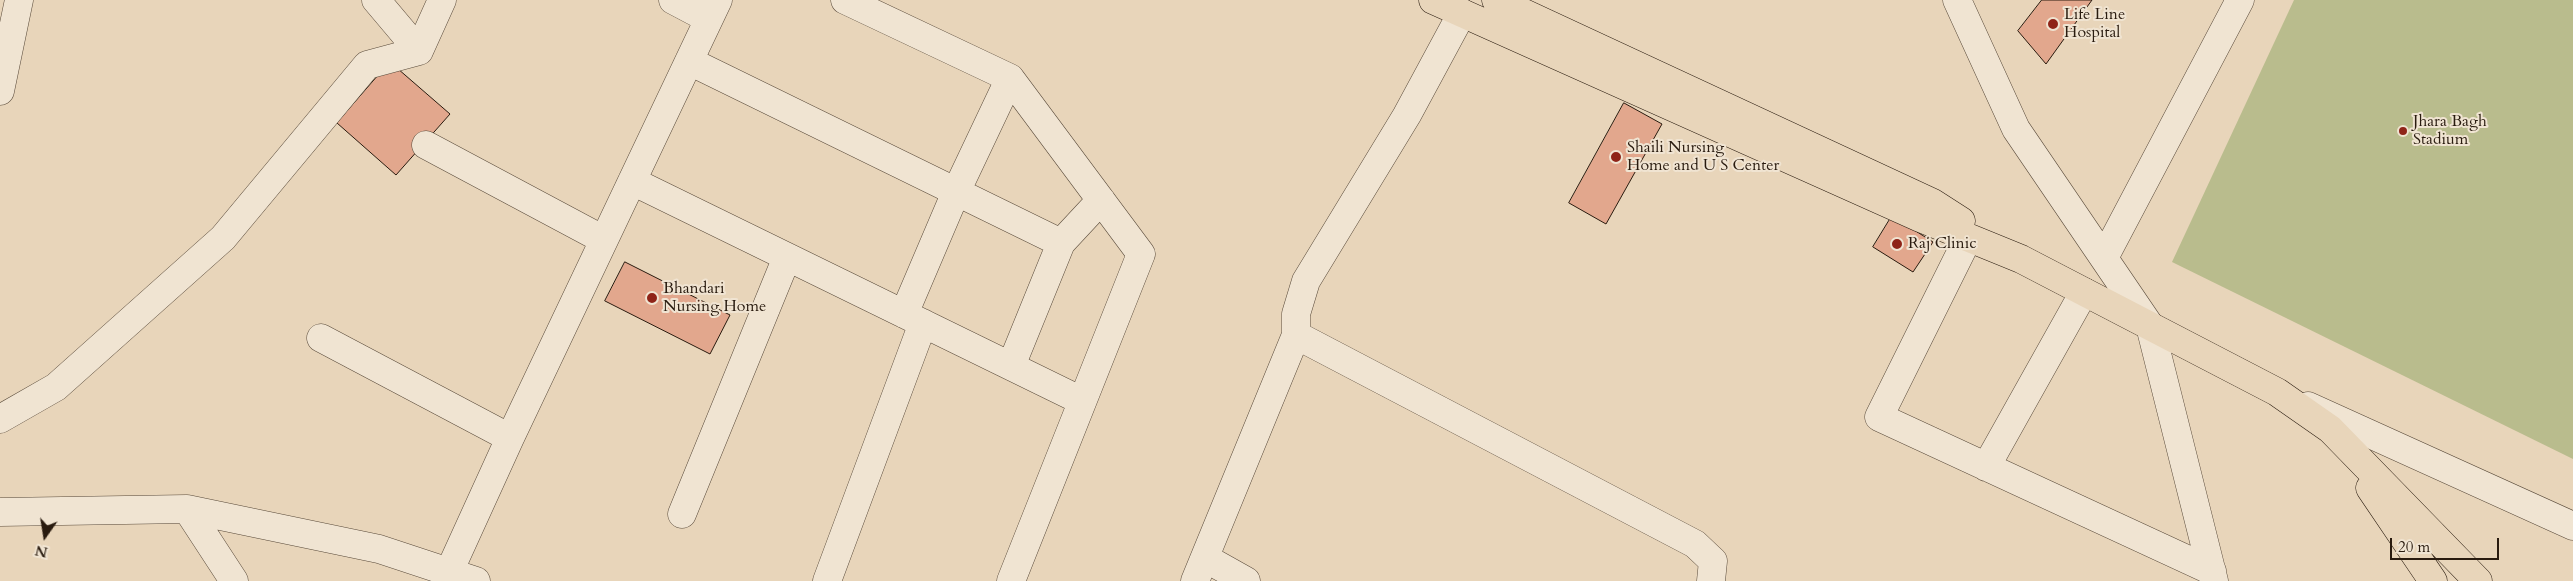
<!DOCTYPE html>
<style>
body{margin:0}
#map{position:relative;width:2573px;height:581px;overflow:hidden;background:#e8d5ba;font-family:Cardo,serif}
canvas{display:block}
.north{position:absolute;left:20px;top:511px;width:50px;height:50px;-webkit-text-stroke:4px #f0e4d2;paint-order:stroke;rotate:193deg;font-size:14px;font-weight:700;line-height:20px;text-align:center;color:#291b0f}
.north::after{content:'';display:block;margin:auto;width:18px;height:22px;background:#291b0f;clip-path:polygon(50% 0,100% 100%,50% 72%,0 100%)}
.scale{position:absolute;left:2390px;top:538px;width:109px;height:22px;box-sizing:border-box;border:2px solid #291b0f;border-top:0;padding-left:6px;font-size:15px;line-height:18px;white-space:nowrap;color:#291b0f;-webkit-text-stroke:4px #f0e4d2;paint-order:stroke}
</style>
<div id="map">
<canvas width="2573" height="581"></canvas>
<div class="north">N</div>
<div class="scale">20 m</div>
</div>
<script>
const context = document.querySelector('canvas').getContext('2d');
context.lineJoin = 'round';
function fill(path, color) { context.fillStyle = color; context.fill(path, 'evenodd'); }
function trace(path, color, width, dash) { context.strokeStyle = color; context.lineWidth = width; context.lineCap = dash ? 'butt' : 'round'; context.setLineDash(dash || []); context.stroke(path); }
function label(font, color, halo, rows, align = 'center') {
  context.font = font + ' Cardo,serif'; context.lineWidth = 4; context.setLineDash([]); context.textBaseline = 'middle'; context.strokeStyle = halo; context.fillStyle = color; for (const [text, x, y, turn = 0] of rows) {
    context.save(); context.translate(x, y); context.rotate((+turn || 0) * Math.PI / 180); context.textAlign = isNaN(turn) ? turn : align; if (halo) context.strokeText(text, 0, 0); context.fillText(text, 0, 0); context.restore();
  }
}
fill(new Path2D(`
 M2294 0H2573V459L2172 262Z`), '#b9bc8d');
const building = new Path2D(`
 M2042 0H2092L2046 64 2018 31Z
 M390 62 450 114 396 175 337 123Z
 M1624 103 1662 124 1606 224 1569 203Z
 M1892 216 1933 242 1913 272 1873 247Z
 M625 262 730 315 710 354 605 301Z`);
fill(building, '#e2a78d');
trace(building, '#291b0f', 1);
const minor = new Path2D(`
 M376 0 419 51
 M673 0 709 19
 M845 0 1010 78 1141 254 1011 581
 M1957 0 2016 129 2150 326 2214 581
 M689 61 1061 243
 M0 91 19 0
 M426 145 604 240
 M632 181 1082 401
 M1968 238 1879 417 2212 571
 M2104 258 2240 0
 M904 314 956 192 1010 78
 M1296 335 1695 544 1713 561 1711 581
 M321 338 510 438
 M1011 366 1061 243 1101 200
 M2308 406 2573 526
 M0 419 56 387 223 238 367 65 419 51 442 0
 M1986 467 2084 292
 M187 509 234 581
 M0 512 187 509 379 549 476 581
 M682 514 787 257
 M1205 558 1246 581
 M449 572 510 438 718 0
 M827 581 923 323
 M1195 581 1296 335V314L1306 281 1407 115 1462 13`);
const major = new Path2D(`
 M1433 0 1918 217 2021 259 2277 392 2330 429 2478 581
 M1496 0 1933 203 1961 221
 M2370 488 2433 581`);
trace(minor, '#594a3a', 29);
trace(major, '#291b0f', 29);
trace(minor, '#f0e4d2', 28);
trace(major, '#e8d5ba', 28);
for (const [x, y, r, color] of [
 [2053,24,6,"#8f2418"],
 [2403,131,5,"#8f2418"],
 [1616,157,6,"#8f2418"],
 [1897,244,6,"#8f2418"],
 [652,298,6,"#8f2418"]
]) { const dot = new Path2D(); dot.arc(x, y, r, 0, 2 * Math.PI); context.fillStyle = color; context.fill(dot); trace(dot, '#f0e4d2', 2); }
label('16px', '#291b0f', '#f0e4d2', [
 ["Life Line",2064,15],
 ["Hospital",2064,33],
 ["Jhara Bagh",2413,122],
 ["Stadium",2413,140],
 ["Shaili Nursing",1627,148],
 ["Home and U S Center",1627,166],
 ["Raj Clinic",1908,244],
 ["Bhandari",663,289],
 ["Nursing Home",663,307]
], 'left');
</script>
